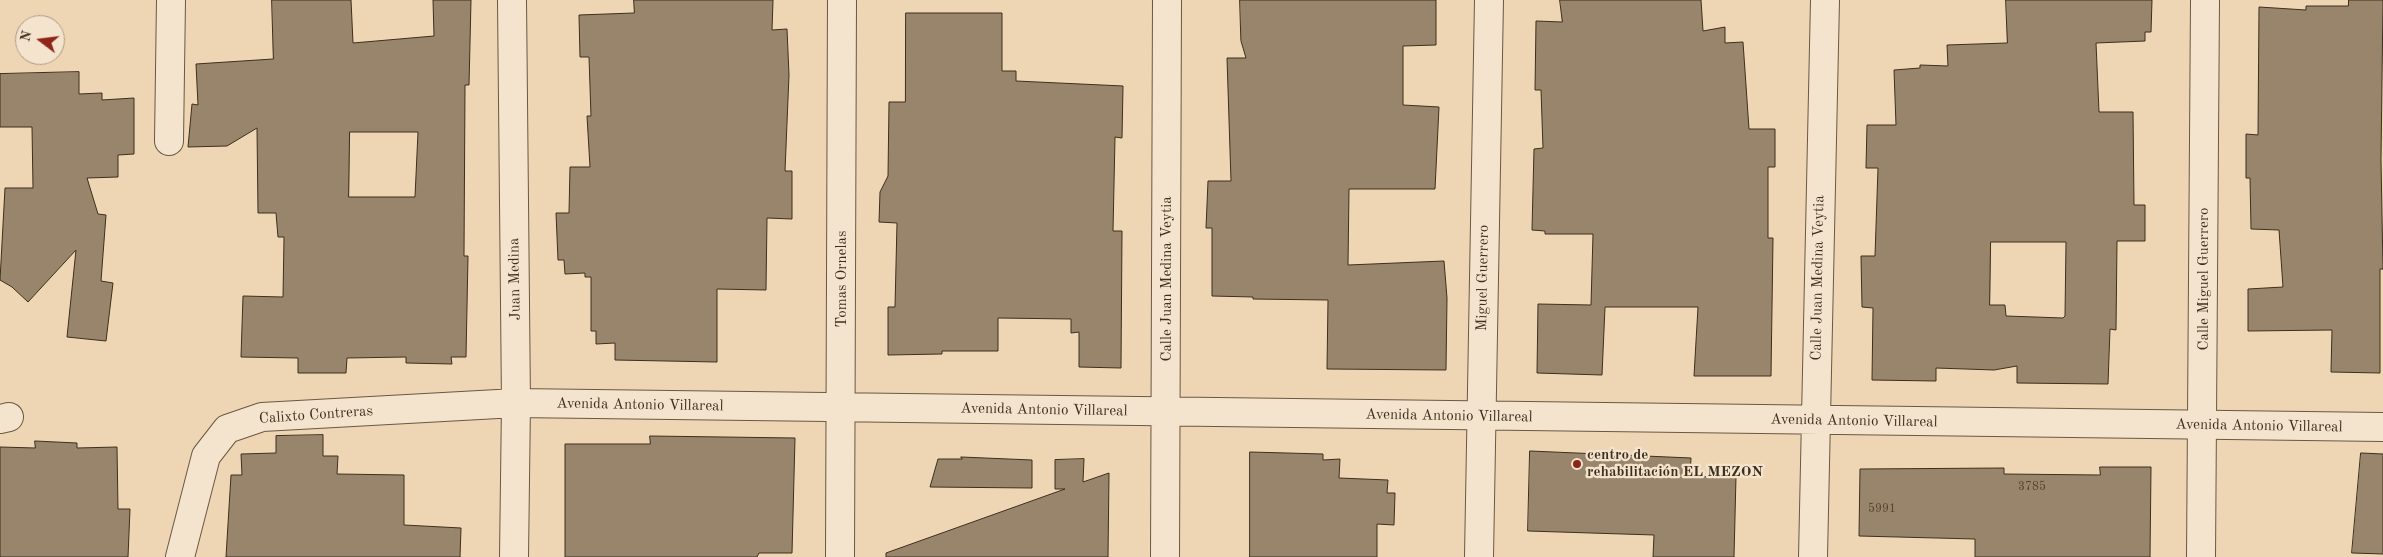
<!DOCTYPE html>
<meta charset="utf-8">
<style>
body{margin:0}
#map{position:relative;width:2383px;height:557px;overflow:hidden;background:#eed5b4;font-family:"Old Standard TT",serif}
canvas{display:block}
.north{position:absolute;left:15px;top:15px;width:50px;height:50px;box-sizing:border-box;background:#f4e4ce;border:1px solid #ab9c87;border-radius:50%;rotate:285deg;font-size:14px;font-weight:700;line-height:20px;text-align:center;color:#3d2f1d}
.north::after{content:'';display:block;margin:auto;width:18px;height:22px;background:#8f2418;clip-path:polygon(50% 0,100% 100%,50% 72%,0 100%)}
</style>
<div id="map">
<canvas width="2383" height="557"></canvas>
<div class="north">N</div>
</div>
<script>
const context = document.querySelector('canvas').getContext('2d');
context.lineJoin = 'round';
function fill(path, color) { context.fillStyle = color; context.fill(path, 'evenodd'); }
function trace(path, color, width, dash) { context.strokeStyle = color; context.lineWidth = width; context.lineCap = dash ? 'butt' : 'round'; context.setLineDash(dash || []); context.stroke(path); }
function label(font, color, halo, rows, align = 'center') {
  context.font = font + ' "Old Standard TT",serif'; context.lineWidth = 4.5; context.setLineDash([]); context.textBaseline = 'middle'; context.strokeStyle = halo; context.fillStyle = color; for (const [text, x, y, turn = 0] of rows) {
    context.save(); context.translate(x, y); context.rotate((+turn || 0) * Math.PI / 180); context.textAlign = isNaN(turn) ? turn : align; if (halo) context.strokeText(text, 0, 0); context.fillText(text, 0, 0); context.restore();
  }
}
const building = new Path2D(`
 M272 0H351L353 43 434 36 433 0H471L469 85H465L464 256H468L466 357H451L452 364 406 363V357L347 358 346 373H298V358L241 357 243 296 283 297 284 237H278L276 213H258L257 128 227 146 188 147 192 104 198 105 196 64 273 59ZM350 132H418L415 197H349Z
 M634 0H773L772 30 787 29 789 75 785 171H792V219L767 218 766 290 717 289V362L615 360V343L596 344V331H591V277H585V273L565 274 564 260H558L556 213H569L570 167H590L587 116H591L589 57H580L579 15 634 13Z
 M1240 0H1436V45L1403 46V105L1439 107 1435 189H1349L1348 265 1444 261 1447 298 1446 370 1327 369 1328 300 1253 299V297L1212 296V228H1206L1208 181H1231L1227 58H1246L1241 41Z
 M1560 0H1701L1703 31 1725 27V43L1743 42 1749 129H1775V167H1768V238H1773L1771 376H1694L1698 307H1605L1602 375 1537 373 1538 304 1591 305 1593 234H1545V231L1532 230 1534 149 1543 148 1541 90H1535L1536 21 1562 22Z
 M2006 0H2152L2151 32H2145V41L2096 43 2099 112H2133L2134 205H2145V241H2117L2116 330 2110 329 2108 384 2017 383V366L1994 370 1936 368V381L1872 380 1873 308 1862 307 1861 256H1875L1878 168H1866L1867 125H1896L1894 70 1920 68V65L1948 66 1947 45 2007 43ZM1991 242H2066L2065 316 2063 318 2006 316 2005 305H1990Z
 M2349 0H2383L2381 160 2383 269H2380V373L2331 372 2332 330 2248 331V289L2283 287 2279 230 2251 229 2250 178H2246V134L2258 135 2259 7 2306 10V6H2348Z
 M906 13H1002V71H1016V81L1123 86 1122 138 1115 137 1113 231H1122L1121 368 1079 367V332L1071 333V319L998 318V351H942V354L888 355V307H895L897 223 879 222 880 192 888 176 889 102H905Z
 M79 72V94L102 93V100L134 98V154L118 155V177L87 178 98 214 106 215 101 281 113 283 106 341 67 337 76 250 28 302 12 287 0 280 5 188H33L32 127H0V74Z
 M323 435V456H338L337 474 404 475V525L461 528 460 557H226L231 475H242L241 454 276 453V436Z
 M650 436 795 438 792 553H759L757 557H565V444H650Z
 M35 441 77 443V448L117 447 118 509H130L128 557H0V447L35 448Z
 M1530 451 1691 458 1690 477 1736 476 1734 557H1653L1654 535 1528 531Z
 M1250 452 1323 454V460L1340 459 1339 478 1388 480 1387 493H1395L1394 525 1377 524V557H1250Z
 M2361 453 2383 454V554L2352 553Z
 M961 457 1032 460V488L930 487 938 459H962Z
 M1084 459 1083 482 1109 473 1108 557H886V553L1065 489H1055V460Z
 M2100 467H2151L2150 557H1975V539L1859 536 1860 469 2004 468V474L2100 475Z`);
fill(building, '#99856c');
trace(building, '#3d2f1d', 1);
const minor = new Path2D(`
 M512 0 516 403 514 557
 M169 141 171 0
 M0 419 9 417
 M180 557 206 456 227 429 262 417 516 403 2383 427
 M840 557 842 0
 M1165 557 1167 0
 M1479 557 1489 0
 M1813 557 1825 0`);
const tertiary = new Path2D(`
 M2201 557 2205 0`);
trace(minor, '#695843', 30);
trace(tertiary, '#695843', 30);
trace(minor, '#f4e4ce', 28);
trace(tertiary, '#f4e4ce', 28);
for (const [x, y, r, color] of [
 [1577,464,5,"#8f2418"]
]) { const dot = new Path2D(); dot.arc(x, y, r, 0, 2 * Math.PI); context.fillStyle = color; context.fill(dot); trace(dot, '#f4e4ce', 2); }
label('12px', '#544431', null, [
 ["3785",2032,487],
 ["5991",1882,509]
]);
label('15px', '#3d2f1d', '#f4e4ce', [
 ["Miguel Guerrero",1483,278,-89],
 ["Calle Juan Medina Veytia",1818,278,-89],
 ["Juan Medina",515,279,-91],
 ["Tomas Ornelas",842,279,-90],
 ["Calle Juan Medina Veytia",1167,279,-90],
 ["Calle Miguel Guerrero",2204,279,-90],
 ["Avenida Antonio Villareal",640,405,1],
 ["Avenida Antonio Villareal",1044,410,1],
 ["Calixto Contreras",316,415,-4],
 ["Avenida Antonio Villareal",1449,416,1],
 ["Avenida Antonio Villareal",1854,421,1],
 ["Avenida Antonio Villareal",2259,426,1]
]);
label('bold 15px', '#3d2f1d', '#f4e4ce', [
 ["centro de",1587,455],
 ["rehabilitación EL MEZON",1587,472]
], 'left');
</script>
